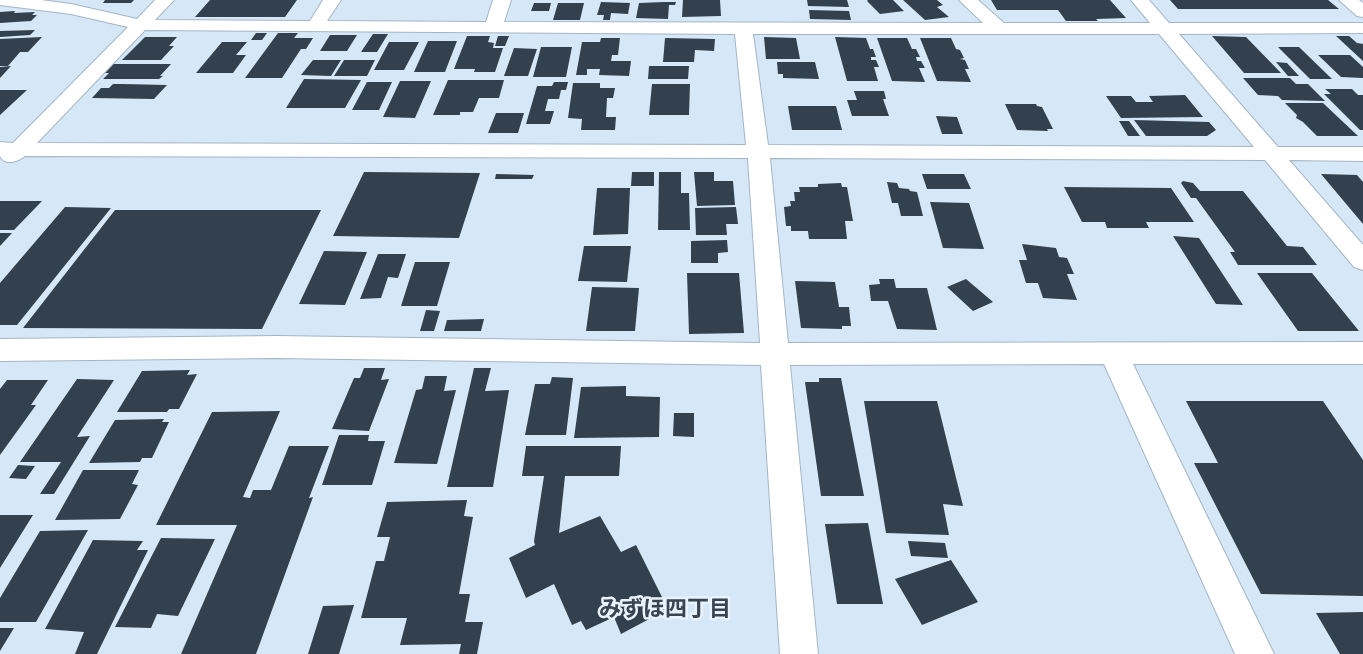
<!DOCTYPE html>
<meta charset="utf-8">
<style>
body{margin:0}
canvas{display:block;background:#d6e7f7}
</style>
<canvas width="1363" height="654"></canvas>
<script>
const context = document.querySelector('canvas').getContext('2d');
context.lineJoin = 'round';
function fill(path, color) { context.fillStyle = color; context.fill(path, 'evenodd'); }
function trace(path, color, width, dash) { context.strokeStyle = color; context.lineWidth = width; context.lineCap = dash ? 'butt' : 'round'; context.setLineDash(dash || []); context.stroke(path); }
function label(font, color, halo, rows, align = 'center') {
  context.font = font + ' Cabin,"Noto Sans JP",sans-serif'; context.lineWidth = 5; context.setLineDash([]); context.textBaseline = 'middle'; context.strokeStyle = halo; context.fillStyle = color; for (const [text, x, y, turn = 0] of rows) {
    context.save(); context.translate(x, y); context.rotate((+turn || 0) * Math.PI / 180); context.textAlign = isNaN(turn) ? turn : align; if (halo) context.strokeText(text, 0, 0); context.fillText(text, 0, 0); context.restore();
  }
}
fill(new Path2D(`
 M105 0H134L131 3H103Z
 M210 0H297L285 17H195Z
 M683 0H720L721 16 682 17Z
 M807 0H847L849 7 808 6Z
 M868 0H893L904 11 880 14 867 1Z
 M903 0H937L943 5 937 7 949 17 925 20Z
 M991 0H1110L1126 18 1096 19 1098 21H1066L1058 10H997Z
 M1170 0H1328L1339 9H1178Z
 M601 2 630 3 628 14 611 13 610 20H603L604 15H597Z
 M664 2H676L675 5H669L668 19 636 18 639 3Z
 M534 3H551L549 11H531Z
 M558 3H584L580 20H553Z
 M809 10 849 11 851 20 810 19Z
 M15 11 14 13 35 12 32 15H37L31 21 0 23V12Z
 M35 30 30 35 0 37V31Z
 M256 33H267L262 40H251Z
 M278 33H298L294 38H313L306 49H301L282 78H245Z
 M373 34H388L377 52H361Z
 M330 35H357L347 51H320Z
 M467 36H490L488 42 494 43 493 48H503L495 72H474L475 69H454Z
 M498 36H509L505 46H495Z
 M1212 36 1246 37 1281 73H1244Z
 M1336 36H1349L1357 43 1363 44V61Z
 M42 37 28 52H20L8 66H0V39Z
 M145 37H177L169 46H174L161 60H122Z
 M764 37 796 38 800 59H766Z
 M835 37 866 38 870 49H873L876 57H871V60H876L879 67H874L878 81H847Z
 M601 38H620L618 55H612L611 61H631L629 76 599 75 600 69H587V75H576L582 42H600Z
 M665 38 715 39 714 51 695 50 694 62H663Z
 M877 38H907L912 49H916L920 57H916L917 61H921L925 68H919L925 82 892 81Z
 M920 38H951L956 49 960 50 964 58 960 59 965 60 969 69H965L971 82 937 81Z
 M428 41H457L445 72H414Z
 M222 42H247L236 55H246L233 73H196Z
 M389 42H419L404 70H374Z
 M541 47H572L566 77H533Z
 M1278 47H1299L1332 79H1310Z
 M514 48 537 49 528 76H504Z
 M1318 55H1350L1363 67V78L1341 77Z
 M313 60H341L331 76 301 75Z
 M344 60H375L367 76H334Z
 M777 62H815L819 79 783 78V74H778Z
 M1276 62 1287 63 1299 76H1288Z
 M111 64H171L160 76H163L159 79H103L109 73H101Z
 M11 66 0 78V67Z
 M649 66H689L688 79H648Z
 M1243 78H1290L1296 84H1308L1325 101 1282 100 1278 96 1258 95Z
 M304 79 361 80 345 108H286Z
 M448 80H504L499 98H479L473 112H460V115H433Z
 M400 81H431L415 118 383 117Z
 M367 82H392L379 110H352Z
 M554 82H568L566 90H561L559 99H548L545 111H554L550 124H526L537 86H552Z
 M573 83H600V88H615L613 98H607L606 117H616L615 130H581L582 119 568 118Z
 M113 84H122L167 85 154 99 92 98 101 88H109Z
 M652 84H690L689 115H649Z
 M1325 89H1352L1358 95H1363V130H1360L1324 94H1331Z
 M0 90H27L0 115Z
 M854 91H884L886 99H883L889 116H852L847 100H857Z
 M1185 95 1203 117 1121 118 1106 96H1131L1136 102H1153L1149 96Z
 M1285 103H1323L1358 136H1317L1303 122 1296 118 1297 115Z
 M1005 104H1036L1037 106 1042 107 1053 129H1047L1048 131 1017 130Z
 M788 106H836L842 130H792Z
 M496 113H524L518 133H488Z
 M936 116 957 117 963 134H942Z
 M1134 120 1209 122 1216 130 1207 136H1146Z
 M1119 121H1129L1140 136H1128Z
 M364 172 480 173 459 238 333 236Z
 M632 172H654V186H631Z
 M659 172H681V193H689L690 230H658Z
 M694 172H714V181H733L735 205 697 206Z
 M496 174 534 175 532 179H495Z
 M922 174H964L971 189H927Z
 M1321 174 1357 175 1363 182V224Z
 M1183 181 1193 183 1200 191H1243L1287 246 1303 247 1317 265H1238L1230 252H1235L1196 198H1191L1181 183Z
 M887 182 897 183 899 188 909 189 910 191 917 192 923 216H901L898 203H892Z
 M841 183 842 187H847L853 221H845L847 239H809L808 231H791V226H786L784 207 791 206 790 201H795L794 192H800L799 187H818V184Z
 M1064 187 1171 188 1194 222H1146L1149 228H1107L1105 222H1082Z
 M597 188H630L628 234 593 235Z
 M0 201H42L14 230H0Z
 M930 202 969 203 984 249 943 248Z
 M65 207 111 208 17 325H0V283Z
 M736 207 738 224H726L727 235H696L695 208Z
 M115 210H321L262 329 23 328Z
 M0 233H12L0 246Z
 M1173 236 1199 238 1243 305 1216 304Z
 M727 240 728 252 718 253V263H691V241Z
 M1022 244 1056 248 1059 257 1067 258 1074 274H1067L1077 300 1043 298 1038 283H1026L1019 260H1027Z
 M584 246H631L627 282 578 281Z
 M324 251 367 252 345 305 299 304Z
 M378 254H406L398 278 388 277 381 298 360 299Z
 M415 262H450L437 306H401Z
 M687 273H739L744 333 689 334Z
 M1257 273H1312L1359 331H1298Z
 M879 279H894L896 288H927L937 330 897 329 888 301H871L869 285 880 284Z
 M966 279 993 302 973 311 947 287Z
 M795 281 835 282 839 307H849L851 326H842V329L801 328Z
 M592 287 639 288 635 331H586Z
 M426 310 440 311 434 331H420Z
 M484 319 481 331H444L447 320Z
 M364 368H385L381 380 389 379 369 431 332 429 354 378H360Z
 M474 368H491L485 391 509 390 493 487H447Z
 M190 370 187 375 197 374 179 409H169L167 412H117L142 371Z
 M425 376H447L444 391 456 390 437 464 394 463 416 390 422 389Z
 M552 377 573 378 566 435H525L535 384H550Z
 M819 378H841L864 496H821L805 382H819Z
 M77 379 114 380 77 437 90 436 54 494H40L61 462H20Z
 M7 380H48L31 405H36L0 455V389Z
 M626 386V396L660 397 659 437 574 438 581 387Z
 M864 401H937L963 506 943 504 949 535 886 533Z
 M1186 401H1323L1363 460V596L1261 594 1194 463H1218Z
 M280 411 243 497 250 498 253 490H271L289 446H329L309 498 313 497 256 654H181L237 525H156L212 412Z
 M674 413H694V437L673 436Z
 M164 419 162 422H169L152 458H142L140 462 89 463 115 420Z
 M339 435H369L368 441H385L372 485H322Z
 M526 446H621L619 476H565L559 533 600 516 621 552 636 545 668 609 621 634 614 617 586 630 581 621 572 625 554 584 526 598 509 558 535 545 534 541 544 476H522Z
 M18 465 35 466 26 479 9 478Z
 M83 470H139L132 484 138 485 120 519 55 520Z
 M467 500 464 516 473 517 459 594H470L465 622H483L477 654H459L461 644 400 645 407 618H361L376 561H384L390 537H377L387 502Z
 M0 515H33L0 568Z
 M868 523 883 604H837L825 524Z
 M88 530 36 622H0V598L40 531Z
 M161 538 215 539 178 616 157 614 151 628 115 627Z
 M93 540 143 541 137 550H148L97 654H75L84 632 45 629Z
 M908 541 945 543 948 558 911 556Z
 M951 560 978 602 922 625 895 579Z
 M354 605 339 654H308L323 606Z
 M1363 612V654H1340L1316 613Z
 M0 628H14L0 651Z`), '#33404d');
const minor = new Path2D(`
 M0 0H41L71 4 137 19 155 0H174L155 20 310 21 323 0H341L327 21 486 22 493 0H511L504 22 983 23 959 0H978L1004 23H1150L1131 0H1149L1169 23H1363V33L1179 34 1278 147H1363V161L1289 160 1363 245V270L1354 267 1265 160 770 158 788 343 1363 342V364H1133L1274 654H1235L1104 364 790 365 818 654H780L761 365 276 358 0 361V339L276 336 760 343 748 158 25 156C18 162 4 166 0 156 0 152 0 146 0 142L13 143 128 27 71 14 0 5ZM145 30 735 34 746 145 37 143ZM753 34H1159L1254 147 768 145Z
 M1339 0H1359L1363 3V17L1357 16Z`);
trace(minor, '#a5b5c4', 2);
fill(minor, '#fff');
label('bold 22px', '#374451', '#e9f3fd', [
 ["みずほ四丁目",665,610]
]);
</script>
